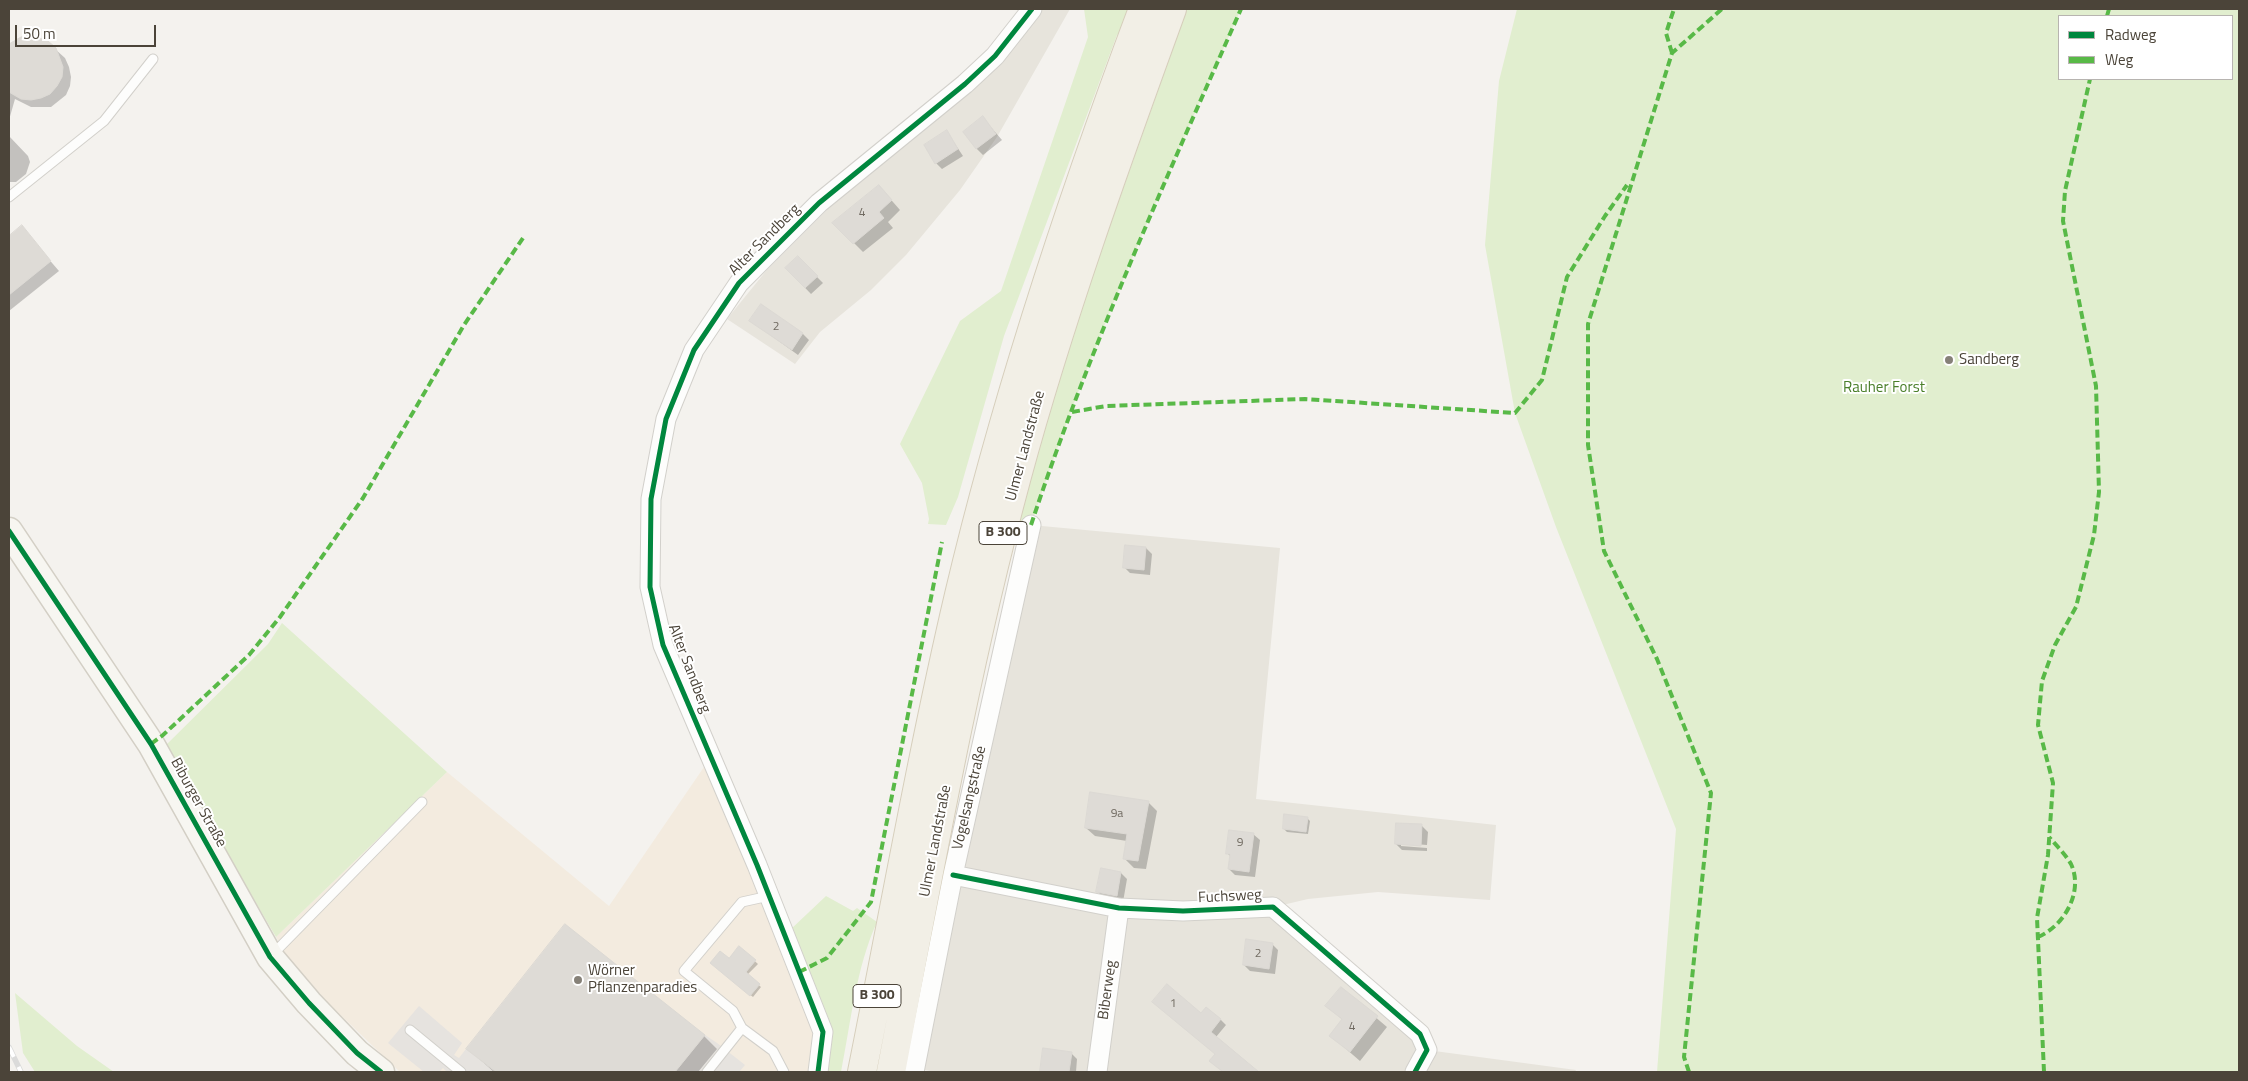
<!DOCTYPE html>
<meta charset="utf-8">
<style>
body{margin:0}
#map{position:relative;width:2248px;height:1081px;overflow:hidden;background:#f4f2ee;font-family:"Titillium Web",sans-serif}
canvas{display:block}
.frame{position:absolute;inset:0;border:10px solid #4b4439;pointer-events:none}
.legend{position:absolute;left:2058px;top:15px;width:175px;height:65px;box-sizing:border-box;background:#fff;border:1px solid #b7b4b0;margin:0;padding:6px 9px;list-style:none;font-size:15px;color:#4b4439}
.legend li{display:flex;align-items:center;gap:10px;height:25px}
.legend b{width:25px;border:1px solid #b7b4b0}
.scale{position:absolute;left:15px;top:25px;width:141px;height:22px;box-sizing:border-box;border:2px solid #4b4439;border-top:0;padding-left:6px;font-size:15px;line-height:18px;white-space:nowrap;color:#4b4439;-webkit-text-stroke:4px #fff;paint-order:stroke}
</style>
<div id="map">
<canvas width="2248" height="1081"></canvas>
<div class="frame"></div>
<ul class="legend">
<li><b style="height:6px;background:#00873e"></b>Radweg</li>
<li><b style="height:6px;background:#58b947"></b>Weg</li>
</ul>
<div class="scale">50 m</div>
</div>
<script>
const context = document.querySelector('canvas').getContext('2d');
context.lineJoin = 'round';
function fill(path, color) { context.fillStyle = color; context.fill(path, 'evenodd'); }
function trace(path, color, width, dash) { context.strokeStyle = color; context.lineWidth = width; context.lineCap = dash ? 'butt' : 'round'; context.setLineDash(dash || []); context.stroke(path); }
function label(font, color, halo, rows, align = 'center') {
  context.font = font + ' "Titillium Web",sans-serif'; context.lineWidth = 4; context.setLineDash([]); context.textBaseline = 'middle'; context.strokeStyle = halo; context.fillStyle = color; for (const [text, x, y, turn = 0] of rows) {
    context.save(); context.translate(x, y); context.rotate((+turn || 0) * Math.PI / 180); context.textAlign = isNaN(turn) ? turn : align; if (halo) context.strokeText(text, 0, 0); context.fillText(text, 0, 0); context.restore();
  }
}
fill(new Path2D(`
 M1041 9H1070L997 137 960 190 906 255 871 290 820 332 795 364 727 319 766 271 829 208 995 67Z
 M1031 525 1280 548 1256 799 1496 825 1490 900 1378 892 1308 899 1274 907 1427 1050 1576 1070 1575 1072H936L914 1068Z`), '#e7e4dc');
fill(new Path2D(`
 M704 767 751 872 814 1028 811 1072H400L329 1004 280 948 283 949 276 937 447 772 609 906Z`), '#f3ebdf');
fill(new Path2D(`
 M1084 9H1129L1120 33 1117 35 1004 336 958 497 946 525 928 524 929 519 922 483 900 444 960 321 1001 291 1088 37Z
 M1187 9H1241C1166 179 1089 348 1031 525L1016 523 1061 363Z
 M1517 9H2239V1072H1657L1676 829 1556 527 1515 413 1485 245 1499 81ZM2059 16H2232V79H2059Z
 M282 623 447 772 276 937 164 747 268 644Z
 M826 896 853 911 857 908 877 922C856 968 851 1022 841 1072H823L790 930Z
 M15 993 77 1046 114 1072H35L23 1053Z`), '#e1eecf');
fill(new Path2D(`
 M419 1006 462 1043 454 1055 459 1058 466 1049 496 1072H447L443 1068 439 1072H424L388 1043Z
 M705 1035 717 1043 745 1065 739 1072H675Z`), '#e6e3df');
fill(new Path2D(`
 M22 38H39L55 49 65 58 69 67 71 77 70 86 66 95 51 107H31L15 99 9 120V46Z
 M983 118 1002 140 983 155 976 148Z
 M947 132 963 156 942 169 936 163Z
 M9 136 28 156 30 162 26 174 16 182H9Z
 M879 186 900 210 888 222 893 228 863 252 834 223Z
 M21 227 59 271 9 311V237Z
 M798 258 823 283 811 294 787 269Z
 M751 321 803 334 809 340 798 355Z
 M1146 548 1152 554 1150 575 1130 573 1124 567Z
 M1148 802 1157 811 1146 869 1134 868 1125 859 1127 841 1095 836 1086 828Z
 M1307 818 1310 821 1308 834 1287 832 1284 829Z
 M1422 826 1428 832 1427 845 1401 843V846L1427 848V851L1402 850 1396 844Z
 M1253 834 1260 840 1255 877 1235 875 1229 869 1231 857 1227 853Z
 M1121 873 1127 879 1123 902 1104 898 1098 892Z
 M565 926 704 1036 717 1049 698 1072H494L468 1049Z
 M1272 944 1278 950 1275 974 1250 971 1244 965Z
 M739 947 758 964 747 975 761 987 753 997 714 965 729 960Z
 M1341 988 1387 1027 1360 1061 1331 1036 1343 1020 1327 1006Z
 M1201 1015 1221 1020 1226 1025 1216 1037 1254 1070 1252 1072H1224L1216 1066V1054Z
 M1044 1049 1071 1053 1077 1059 1076 1072H1041Z`), '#0003');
const building = new Path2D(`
 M30 35 48 41 56 48 63 67 62 77 57 86 50 94 41 98 31 100 21 99 9 92V44L21 37Z
 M983 116 996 134 976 149 963 132Z
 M947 130 958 149 935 164 924 145Z
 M879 185 892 200 879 212 884 218 853 244 832 223Z
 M22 225 51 261 9 295V236Z
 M798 256 818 276 805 288 785 268Z
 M761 304 803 333 792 350 749 321Z
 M1125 545 1146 547 1144 570 1123 568Z
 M1090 792 1149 801 1138 861 1123 859 1127 834 1085 828Z
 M1284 814 1308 817 1306 832 1283 829Z
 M1396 823 1422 824 1421 846 1395 844Z
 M1229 830 1254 833 1249 872 1228 869 1230 854H1226Z
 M1101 868 1121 872 1117 896 1096 892Z
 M565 924 705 1035 675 1072H496L466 1049Z
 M1246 939 1273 943 1269 969 1243 965Z
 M739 946 756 960 746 972 760 984 750 996 710 963 720 951 729 958Z
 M1167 984 1201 1013 1206 1007 1221 1019 1211 1032 1259 1072H1223L1209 1061 1215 1054 1152 1002Z
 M1341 987 1378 1016 1350 1052 1329 1036 1342 1019 1325 1006Z
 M1043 1048 1072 1052 1069 1072H1040Z`);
fill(building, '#dedbd6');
trace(building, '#dcd9d4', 1);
const lane = new Path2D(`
 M9 197 104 121 153 59
 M272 955 422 802
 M742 1028 773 1051 784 1072
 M410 1030 461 1072
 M707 1072 742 1028 733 1011 684 971 742 902 769 896`);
const street = new Path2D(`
 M953 875 1119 908 1183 911 1273 907 1420 1034 1427 1050 1415 1072
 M818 1072 823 1032 757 865 663 645 650 587 651 499 666 419 694 350 739 283 819 203 965 84 995 56 1032 9
 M914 1072 953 875 1031 525
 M1097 1072 1119 908`);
const secondary = new Path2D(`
 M9 531 151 744 270 957 309 1003 357 1053 381 1072`);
const primary = new Path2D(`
 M862 1072C894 913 922 753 959 595 1006 396 1071 200 1143 9
 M891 1072C929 873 964 672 1017 476 1060 318 1116 163 1172 9`);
trace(lane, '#d2d0cb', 11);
trace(street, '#d2d0cb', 21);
trace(secondary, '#d3cfc5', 29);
trace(primary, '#d6cebb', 30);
trace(lane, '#fdfdfc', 9);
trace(street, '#fdfdfc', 19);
trace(secondary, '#f7f6f1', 26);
trace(primary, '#f2efe6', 28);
const rail = new Path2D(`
 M9 1047 21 1072`);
trace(rail, '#dbdbda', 5.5);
trace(rail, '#fff', 4, [11]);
trace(new Path2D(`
 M2107 16 2109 9
 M1672 53 1666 33 1674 9
 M1072 412 1106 406 1305 399 1515 413 1542 380 1567 277 1605 216 1627 185
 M1031 525C1089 349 1166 179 1241 9
 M151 744 163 735 249 655 280 617 363 498 464 325 525 235
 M2038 937C2064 926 2084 892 2071 864 2066 855 2056 845 2049 837
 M799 972 827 958 871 902 942 542
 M1689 1072 1684 1057 1711 793 1657 659 1604 551 1588 445V324L1672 53 1722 9
 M2044 1072 2037 918 2048 855 2053 783 2038 725 2042 681 2055 645 2076 607 2094 535 2099 492 2096 386 2063 221 2065 191 2090 79`), '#58b947', 4, [8, 4]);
trace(new Path2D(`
 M9 531 151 744 270 957 309 1003 357 1053 381 1072
 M953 875 1119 908 1183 911 1273 907 1420 1034 1427 1050 1415 1072
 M818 1072 823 1032 757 865 663 645 650 587 651 499 666 419 694 350 739 283 819 203 965 84 995 56 1032 9`), '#00873e', 5);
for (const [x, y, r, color] of [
 [1949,360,5,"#868178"],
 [578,980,5,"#868178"]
]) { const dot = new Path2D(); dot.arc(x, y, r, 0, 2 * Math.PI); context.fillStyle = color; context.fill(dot); trace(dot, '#fff', 2); }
label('12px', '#706a61', null, [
 ["4",862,213],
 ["2",776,327],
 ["9a",1117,814],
 ["9",1240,843],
 ["2",1258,954],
 ["1",1173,1004],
 ["4",1352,1027]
]);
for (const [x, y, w] of [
 [1003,533,48],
 [877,996,48]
]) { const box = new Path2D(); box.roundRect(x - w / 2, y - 11.5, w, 23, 4); context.fillStyle = '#fff'; context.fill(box); trace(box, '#4b4439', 1); }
label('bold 14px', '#4b4439', null, [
 ["B 300",1003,533],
 ["B 300",877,996]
]);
label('15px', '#4b4439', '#fff', [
 ["Alter Sandberg",765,240,-45],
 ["Ulmer Landstraße",1026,446,-75],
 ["Alter Sandberg",689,669,69],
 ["Vogelsangstraße",970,798,-77],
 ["Biburger Straße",198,803,61],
 ["Ulmer Landstraße",936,841,-79],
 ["Fuchsweg",1230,897,-3],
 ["Biberweg",1108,990,-82]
]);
label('15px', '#4b4439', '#fff', [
 ["Sandberg",1959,360],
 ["Wörner",588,971],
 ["Pflanzenparadies",588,988]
], 'left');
label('15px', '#4a7f2a', '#fff', [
 ["Rauher Forst",1884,388]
]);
</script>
